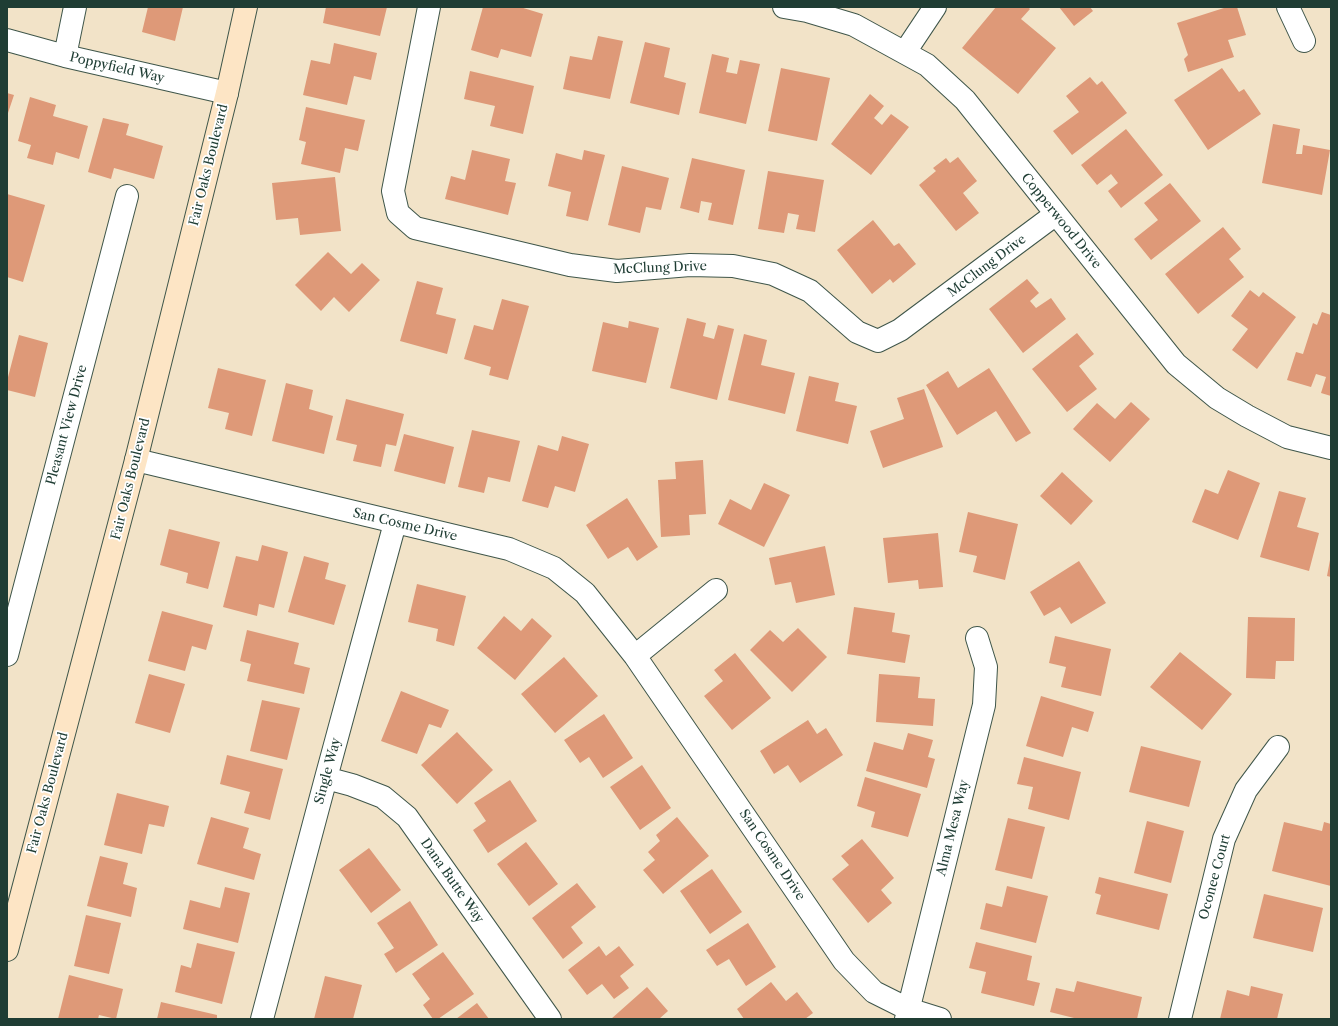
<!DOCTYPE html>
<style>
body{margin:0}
#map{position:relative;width:1338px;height:1026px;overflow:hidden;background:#f2e3c8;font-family:"Libre Caslon Text",serif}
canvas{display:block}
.frame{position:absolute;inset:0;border:8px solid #1f3d34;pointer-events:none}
</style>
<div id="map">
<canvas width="1338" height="1026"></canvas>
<div class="frame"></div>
</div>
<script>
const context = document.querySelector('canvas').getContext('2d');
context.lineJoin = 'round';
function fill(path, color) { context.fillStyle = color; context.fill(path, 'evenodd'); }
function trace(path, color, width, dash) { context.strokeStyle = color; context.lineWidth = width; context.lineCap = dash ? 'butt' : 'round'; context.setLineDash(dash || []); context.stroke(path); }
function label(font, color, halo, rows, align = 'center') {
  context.font = font + ' "Libre Caslon Text",serif'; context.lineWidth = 3.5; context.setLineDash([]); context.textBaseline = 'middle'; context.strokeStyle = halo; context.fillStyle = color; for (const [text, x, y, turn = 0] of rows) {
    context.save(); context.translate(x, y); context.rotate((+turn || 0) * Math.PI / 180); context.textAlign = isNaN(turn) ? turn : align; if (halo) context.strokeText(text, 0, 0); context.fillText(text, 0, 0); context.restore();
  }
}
fill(new Path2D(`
 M148 7H183L175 41 142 32Z
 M326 7H387L380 36 323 23Z
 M483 7H520L543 14 531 57 501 49 498 58 471 50Z
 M996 7H1028L1030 9 1021 19 1056 48 1018 94 962 48Z
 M1059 7H1090L1093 11 1074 26Z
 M1227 7H1237L1246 35 1228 40 1234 57 1188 72 1184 59 1188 55 1177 23Z
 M598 36 623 41 610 99 563 89 570 56 592 60Z
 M645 42 670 48 664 77 686 83 679 115 630 103Z
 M334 43 377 53 371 80 354 76 347 105 303 95 311 60 330 64Z
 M712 54 729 58 726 72 737 74 740 60 760 64 746 124 699 113Z
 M781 68 830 78 817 141 768 131Z
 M1222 68 1239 92 1244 89 1261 114 1208 150 1174 100Z
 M470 71 534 86 523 134 490 126 495 106 464 99Z
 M1090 77 1097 85 1102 81 1127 113 1072 155 1053 131 1079 112 1066 96Z
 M7 93 14 95 7 116Z
 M870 94 884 106 874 118 882 125 891 114 909 127 871 175 831 144Z
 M30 97 56 105 53 116 88 126 79 159 56 152 53 165 27 158 31 145 18 141Z
 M306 107 365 120 358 151 345 148 340 173 301 164 306 142 299 140Z
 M103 118 129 124 126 135 163 146 154 179 114 168 111 179 88 172Z
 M1273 124 1300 129 1296 154H1302L1303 145 1330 150 1322 195 1262 183Z
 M1126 129 1163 175 1121 208 1108 191 1118 183 1111 174 1097 185 1081 165Z
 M472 150 510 159 505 181 516 183 508 215 445 199 451 176 465 180Z
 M584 150 605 155 588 221 566 216 571 192 548 186 556 153 582 160Z
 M958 157 977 181 963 193 979 213 956 231 919 185 936 171 933 168 946 158 950 163Z
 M692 158 745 170 733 225 708 220 712 203 701 201 699 213 680 208Z
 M622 166 669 178 661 210 646 207 640 233 608 225Z
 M768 171 824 180 815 232 796 229 799 215 788 213 784 233 758 229Z
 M335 177 341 231 300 235 298 218 276 220 272 183Z
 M1170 183 1201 221 1151 260 1134 239 1158 220 1144 203Z
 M7 194 45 205 23 282 7 277Z
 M873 220 894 246 899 243 916 264 893 283 890 279 872 294 837 250Z
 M1223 227 1241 249 1229 259 1244 277 1198 314 1165 274Z
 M328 252 351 274 362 263 380 280 349 312 334 297 321 311 295 285Z
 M1027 279 1039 293 1030 301 1036 308 1051 298 1066 319 1023 353 989 309Z
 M417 281 443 288 436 314 456 319 447 354 400 341Z
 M1250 290 1259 297 1263 292 1296 317 1257 369 1232 350 1248 329 1231 316Z
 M502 299 529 306 508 380 489 375 491 367 464 359 474 325 493 330Z
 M1322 312 1331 315V396L1321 393 1326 377 1316 374 1311 387 1287 380 1296 352 1303 354 1313 323 1317 325Z
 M687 318 706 323 703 336 714 339 718 325 734 329 717 400 670 388Z
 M629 321 659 328 646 383 592 371 603 322 628 328Z
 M1077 333 1094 354 1079 366 1097 389 1067 412 1032 369Z
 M744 334 767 340 761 365 795 373 785 414 728 400Z
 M19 335 48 343 35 397 7 390V381Z
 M218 368 266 380 252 436 225 429 229 413 208 408Z
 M989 368 1031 433 1016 442 996 411 957 435 926 385 948 371 958 388Z
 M809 376 839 383 835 401 857 406 848 444 796 431Z
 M286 383 313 390 309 409 333 416 324 454 272 441Z
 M924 389 943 447 883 468 870 431 904 419 897 398Z
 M346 399 404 414 396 446 386 444 381 467 353 461 357 445 336 440Z
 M1131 402 1150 419 1110 462 1073 429 1097 403 1115 419Z
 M472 430 520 441 510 482 488 477 484 493 458 487Z
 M404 434 454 447 445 484 394 471Z
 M562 436 589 444 575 492 555 486 548 508 522 501 538 445 558 451Z
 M703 460 706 514 689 515 690 535 661 537 658 480 676 479 675 462Z
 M1228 470 1260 483 1238 540 1192 522 1205 489 1218 494Z
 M1062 472 1093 501 1071 525 1040 496Z
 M764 483 790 495 764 547 718 524 730 499 751 510Z
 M1279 491 1306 498 1297 527 1319 533 1309 571 1260 557Z
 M627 498 658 547 637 561 628 547 608 559 586 525Z
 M968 512 1018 524 1005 580 973 572 977 556 959 552Z
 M169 529 220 542 208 589 186 583 188 573 160 565Z
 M938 533 943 587 919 589 918 580 888 583 883 538Z
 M262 545 288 552 274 608 259 604 257 616 223 607 236 556 258 561Z
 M825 546 835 595 796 603 791 582 775 585 769 558Z
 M304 556 329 563 325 579 346 585 334 625 288 612Z
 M1330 560H1331V577L1327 576Z
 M1079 561 1106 603 1071 624 1060 607 1044 616 1030 592Z
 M417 584 466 596 454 646 436 641 438 629 408 622Z
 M854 607 895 613 892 632 910 635 905 663 847 654Z
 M162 611 213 625 206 650 192 646 185 671 148 661Z
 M504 616 521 631 532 618 552 636 515 680 477 648Z
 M1248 617 1295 618 1294 661H1276L1275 679 1246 678Z
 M798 628 827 657 792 692 750 650 770 630 783 642Z
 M247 630 299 643 294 664 310 668 304 694 247 681 251 664 240 661Z
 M1055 636 1111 649 1101 696 1061 687 1066 667 1049 663Z
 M1180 652 1232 694 1202 730 1150 687Z
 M735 653 771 698 732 730 704 696 723 681 714 670Z
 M564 657 598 696 555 733 521 694Z
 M149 674 185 684 170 733 135 723Z
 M879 674 920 677 918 698 935 699 933 726 876 722Z
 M401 691 449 710 441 728 429 724 417 754 381 741Z
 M1041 696 1094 712 1088 732 1072 727 1063 757 1026 746Z
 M262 700 300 708 287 760 250 751Z
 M604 714 633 758 603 778 589 757 580 763 564 740Z
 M808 720 817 734 826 728 843 755 800 783 788 765 774 774 760 751Z
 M457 732 493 770 457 804 421 765Z
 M908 733 933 740 928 757 935 759 927 788 866 771 874 742 903 750Z
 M1141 746 1201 761 1189 807 1129 792Z
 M227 755 283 769 270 820 244 813 250 792 220 784Z
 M1024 757 1081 772 1069 820 1028 809 1033 787 1017 784Z
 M642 765 671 808 640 830 610 787Z
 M865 777 921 794 908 837 871 827 875 812 857 806Z
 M510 780 537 821 488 853 473 830 486 821 474 803Z
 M117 793 169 806 164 827 149 824 142 854 104 845Z
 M211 817 249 828 243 848 261 854 254 880 197 864Z
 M677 817 709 856 663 894 643 870 655 860 648 852 660 841 656 835Z
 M1008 818 1045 827 1032 879 995 870Z
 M1147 821 1184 831 1171 883 1134 873Z
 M1284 822 1322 831 1324 822 1331 824V886L1272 871Z
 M862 839 894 878 881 890 892 903 868 923 832 879 849 865 841 856Z
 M526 842 558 884 529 906 497 864Z
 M369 848 401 890 371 913 339 870Z
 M100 856 128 863 123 884 137 888 131 917 87 906Z
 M712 869 742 912 710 934 680 891Z
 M1099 877 1168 894 1159 930 1096 914 1101 895 1095 893Z
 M577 883 596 907 571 927 583 943 563 959 532 918Z
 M1007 886 1048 896 1036 943 980 929 986 903 1002 907Z
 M225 887 250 893 238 943 183 929 190 900 220 908Z
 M1264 894 1323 908 1313 952 1253 938Z
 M410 901 438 945 396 973 384 954 394 948 377 923Z
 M86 915 121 923 109 974 74 966Z
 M748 923 776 967 746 986 729 959 717 966 706 950Z
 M976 942 1032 956 1027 980 1040 983 1034 1006 981 993 986 972 969 968Z
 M197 943 235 952 222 1004 175 992 181 965 191 968Z
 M599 946 606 956 619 946 634 965 620 976 629 988 614 999 602 984 587 995 568 970Z
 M443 952 474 994 438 1019H433L423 1005 430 999 412 974Z
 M69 975 123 989 116 1019 99 1015 98 1019H58Z
 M325 976 362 985 353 1019H314Z
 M1077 981 1142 997 1137 1019H1078L1050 1012 1056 988 1074 992Z
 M771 982 786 1001 797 992 813 1013 805 1019H744L737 1009Z
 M1251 986 1283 994 1277 1019H1220L1227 990 1249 996Z
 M647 987 668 1011 659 1019H611Z
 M161 1002 217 1015V1019H157Z
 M477 1003 489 1019H456Z`), '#de9978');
const street = new Path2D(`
 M429 7 393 191 398 213 415 228 570 265 617 271 690 265 733 266 773 274 810 291 857 332 878 341 900 330 1056 214
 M784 7 807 11 854 25 927 65 965 100 1176 364 1217 398 1247 416 1287 437 1331 448
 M1288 7 1304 41
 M7 40 65 56 227 93
 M905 52 935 7
 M65 56 75 7
 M136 460 509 549 554 568 585 593 635 656 844 961 874 992 908 1009 940 1019
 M7 655 127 196
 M635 656 716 590
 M326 778 352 785 383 797 407 817 550 1019
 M262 1019 326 778 395 523
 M906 1019 984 705 986 667 977 638
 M1180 1019 1224 839 1246 790 1278 747`);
const secondary = new Path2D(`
 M7 950 136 460 227 93 246 7`);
trace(street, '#3f564a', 24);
trace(secondary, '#3f564a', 24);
trace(street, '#fff', 22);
trace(secondary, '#fde5c5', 22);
label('13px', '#1f3d34', '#fff', [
 ["Poppyfield Way",117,68,13],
 ["Fair Oaks Boulevard",209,165,-76],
 ["Copperwood Drive",1061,221,51],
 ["McClung Drive",987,266,-37],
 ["McClung Drive",660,268,-2],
 ["Pleasant View Drive",67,425,-75],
 ["Fair Oaks Boulevard",131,479,-76],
 ["San Cosme Drive",405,525,13],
 ["Single Way",328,771,-75],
 ["Fair Oaks Boulevard",48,793,-75],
 ["Alma Mesa Way",953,828,-76],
 ["San Cosme Drive",772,855,56],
 ["Oconee Court",1215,877,-75],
 ["Dana Butte Way",452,881,55]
]);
</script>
